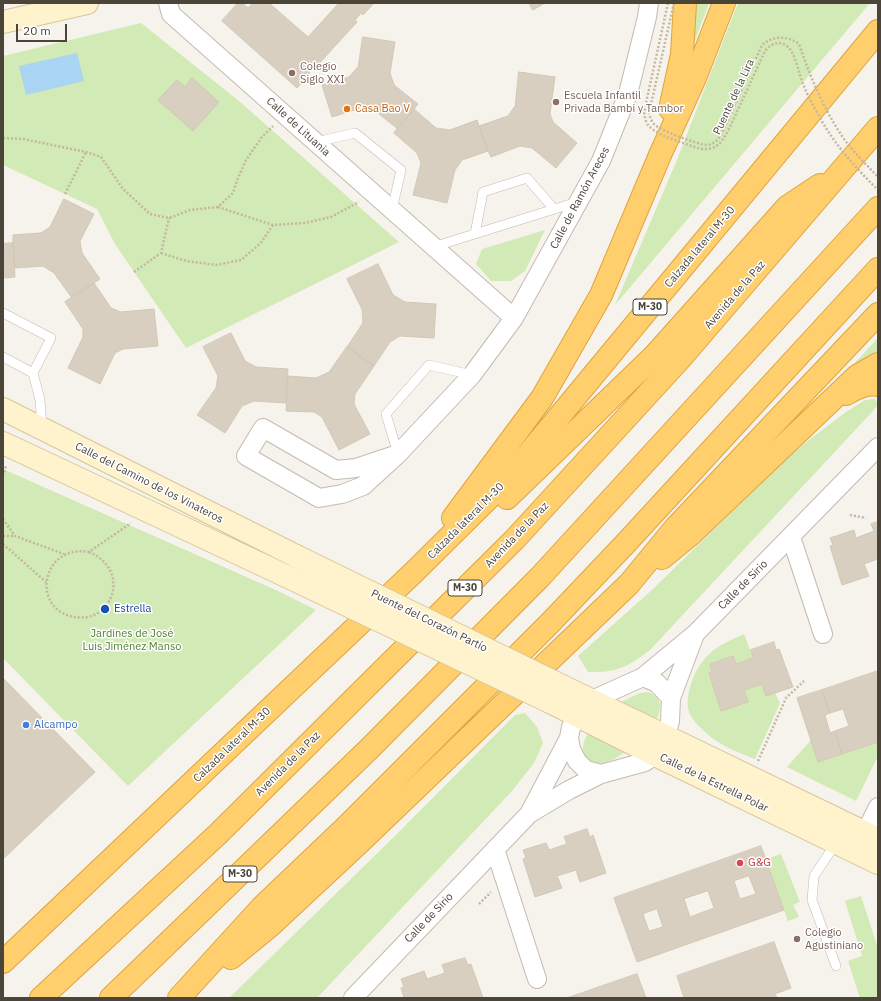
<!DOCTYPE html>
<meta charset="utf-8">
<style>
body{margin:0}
#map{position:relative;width:881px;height:1001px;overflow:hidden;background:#f6f3ec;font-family:"IBM Plex Sans",sans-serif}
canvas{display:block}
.frame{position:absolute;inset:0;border:4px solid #4b4439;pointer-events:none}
.scale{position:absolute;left:16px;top:24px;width:51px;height:18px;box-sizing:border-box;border:2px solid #4b4439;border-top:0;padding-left:5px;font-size:12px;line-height:14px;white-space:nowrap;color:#4b4439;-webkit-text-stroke:3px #fff;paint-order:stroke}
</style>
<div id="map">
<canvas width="881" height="1001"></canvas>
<div class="frame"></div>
<div class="scale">20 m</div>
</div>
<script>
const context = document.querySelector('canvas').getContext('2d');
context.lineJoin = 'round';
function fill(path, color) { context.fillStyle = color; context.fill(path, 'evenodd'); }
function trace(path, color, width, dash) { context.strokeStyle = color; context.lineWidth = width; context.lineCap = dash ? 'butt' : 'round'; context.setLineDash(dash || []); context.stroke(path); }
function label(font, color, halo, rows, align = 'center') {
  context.font = font + ' "IBM Plex Sans",sans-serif'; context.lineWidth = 3; context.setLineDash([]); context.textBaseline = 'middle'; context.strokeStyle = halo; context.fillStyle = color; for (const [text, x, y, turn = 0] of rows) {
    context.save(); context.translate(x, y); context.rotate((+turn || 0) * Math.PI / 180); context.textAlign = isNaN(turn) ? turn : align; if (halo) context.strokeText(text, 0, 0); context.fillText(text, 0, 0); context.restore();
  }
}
fill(new Path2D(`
 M690 3H709L692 49Z
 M738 3H870L615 305 677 160Z
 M141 23 239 101 399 242 186 348 115 244 97 209 3 165V56Z
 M545 230 525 271 511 281H491L476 264 482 249Z
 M878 338V355L850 368 851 367Z
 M875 399 878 404 872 412 650 650C628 667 616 673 588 672L578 656 653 589 792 453 846 412 865 400Z
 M3 469 278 591 316 610 128 786 3 658Z
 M744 634 753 658 736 664 733 656 710 664 712 672 709 673 721 711 744 690 762 684 766 695 775 693 780 703 755 759C736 752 714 743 700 727 696 724 691 717 689 712 684 695 695 668 707 656 718 645 731 640 744 634Z
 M649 692C664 699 661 709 656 722L619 703 640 693Z
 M525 713 537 727 543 743 534 763 512 791 317 998H229L397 834 515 715Z
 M588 734 625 752C618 757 611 761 603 763 593 765 583 758 583 748 583 743 585 738 588 734Z
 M811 740 819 762 878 742V757L877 758 856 801 787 767Z
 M781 854 800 902 793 905 799 917 788 921 766 859Z
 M861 896 878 948V998H860L848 961 862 956 845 901Z`), '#d2eab5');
fill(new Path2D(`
 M77 53 84 81 26 95 19 66Z`), '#a9d4f2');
const building = new Path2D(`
 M238 3H242L248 8 253 3H269L308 37 339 3H374L363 15 361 13 355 20 357 22 315 68 313 66 309 72 310 73 297 88 222 21Z
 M529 3H545L533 10Z
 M363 37 395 42 390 73 394 85 418 104 398 129 374 110 361 108 332 117 322 85 349 77 358 67Z
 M519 72 555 77 550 114 553 122 577 143 556 168 532 148 520 146 491 157 488 151 479 126 508 116 515 106Z
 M192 78 219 102 193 131 158 100 177 80 185 87Z
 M414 109 436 128 450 130 477 120 488 151 462 160 455 170 447 203 413 195 421 163 417 153 394 133Z
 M64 199 94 214 80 241 82 253 100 279 72 298 54 273 43 266 15 268 13 243V235L41 233 50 227Z
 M13 243 15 277 3 278V244Z
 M378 264 393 295 405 302 436 304 434 338 400 336 390 342 374 366 347 347 363 323 362 309 347 279Z
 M94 283 111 308 121 312 154 309 158 346 123 349 115 353 100 384 68 368 83 337V329L65 302Z
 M231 333 245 361 256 367 288 369 286 403 254 401 242 406 225 433 197 415 216 388 218 376 203 347Z
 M347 347 374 366 355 394 354 404 370 434 339 450 322 417 314 412 286 411 288 376 316 378 329 372Z
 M878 522V559L864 564 869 576 842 585 830 546 833 545 830 538 854 530 856 538 874 531 871 524Z
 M774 642 776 650 779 649 793 687 766 696 762 684 744 690 748 702 721 711 709 673 712 672 710 664 733 656 736 664 753 658 751 650Z
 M878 671V742L842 754 835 731 849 726 843 709 830 713 822 690Z
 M3 678 95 772 3 859Z
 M822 690 830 713 825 715 830 733 835 731 842 754 818 762 797 698Z
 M587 829 590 837 593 835 606 873 580 882 576 870 557 876 562 888 535 897 523 859 526 858 523 850 546 843 549 850 567 844 564 837Z
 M761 846 784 910 637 962 614 898ZM749 876 756 894 740 899 734 881ZM708 891 714 908 690 917 684 899ZM657 909 663 927 649 931 643 914Z
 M774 942 791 988 775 994 777 998H684L677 976Z
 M465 958 468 965 471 964 483 998H404L401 988 404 987 401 979 424 971 427 979 445 973 442 965Z
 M637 974 646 998H567Z`);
fill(building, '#d8cfc1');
trace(building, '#d3c7b4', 1);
const lane = new Path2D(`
 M316 142 355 133 401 170 392 210
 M475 234 483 192 527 178 554 209
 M433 247 577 202
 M3 313 51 338 33 373
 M3 357 33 373 40 400 42 427
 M398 454 386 414 429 365 472 375
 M836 966 812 900 814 876 836 843`);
const street = new Path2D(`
 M168 3 171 14 514 318
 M398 454 356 468 336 470 263 428 246 456 319 498 342 494 363 486 398 454 472 375 514 318 601 161 628 94 647 17 649 3
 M791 537 823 634
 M695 634 671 698 670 721 666 736 662 747 655 755 645 762 601 774 586 770 577 761 571 749 569 738 571 727 578 716 592 700 643 677 695 634 878 447
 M643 677 657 683 671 698
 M529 814 569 738
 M865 833 878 807
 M495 849 537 979
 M353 998 529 814 569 790 601 774`);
const secondary = new Path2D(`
 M3 22 87 3
 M3 409 296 556
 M3 443 286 576
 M562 686 878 839
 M550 702 655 755 878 863`);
const highway = new Path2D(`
 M670 109 682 54 685 3
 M846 394C857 388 866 383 878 385
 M507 498 654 356 787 207 820 185
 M453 518 542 398 601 295 660 155 695 78 724 3
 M662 558 690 535 857 376 878 364
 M231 958 270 926 358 844 629 584 675 528 878 314
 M3 962 412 574 505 482 878 31
 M41 998 218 834 515 539 680 359 878 128
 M111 998 369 749 540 577 878 208
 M179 998 262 907 346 827 551 622 626 543 878 269`);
trace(lane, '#c2bbae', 10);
trace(street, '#c2bbae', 20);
trace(secondary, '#d6c79b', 24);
trace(highway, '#e0a43c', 24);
trace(new Path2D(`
 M3 138 23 139 86 152 101 157 123 189 150 214 169 218 190 210 218 207 233 193 238 178 246 160 262 137 273 126
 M65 194 86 152
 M218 207 273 225 305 223 331 217 359 202
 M161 253 186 261 216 265 241 260 260 244 273 225
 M134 272 161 253 169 218
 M3 476 6 466
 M850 515 866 518
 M3 519 15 536 64 554
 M3 536H15
 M3 544 46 582
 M89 552C133 570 112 628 70 616 31 605 43 544 89 552L131 523
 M758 761 786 698 804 681
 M479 904 491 892`), '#c4b79f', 2.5, [2, 2]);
trace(lane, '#fff', 9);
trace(street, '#fff', 18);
trace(secondary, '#fff3cd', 22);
trace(highway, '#ffcf6e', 22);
const secondaryBridge = new Path2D(`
 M296 556 562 686
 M286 576 550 702`);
trace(secondaryBridge, '#d6c79b', 24, []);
trace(new Path2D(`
 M668 3 644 112C645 117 645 122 649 126 657 136 688 144 700 149 716 150 721 144 728 131L765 51C771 43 780 40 788 47 795 53 799 74 803 84 807 94 812 104 818 114 833 143 855 167 878 190
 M674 3 649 113C650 117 651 121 654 124 659 130 699 145 707 145 715 144 720 138 723 131L762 45C773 36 787 35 799 44 810 76 822 105 840 133 850 149 865 163 878 177`), '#c4b79f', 2.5, [2, 2]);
trace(secondaryBridge, '#fff3cd', 22);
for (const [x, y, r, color] of [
 [292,73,4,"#8d6e63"],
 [556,102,4,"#8d6e63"],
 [347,109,4,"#e8710a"],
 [105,609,5,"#1a4fb4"],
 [26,725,4,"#3f7fe0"],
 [740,863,4,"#e0444e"],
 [797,939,4,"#8d6e63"]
]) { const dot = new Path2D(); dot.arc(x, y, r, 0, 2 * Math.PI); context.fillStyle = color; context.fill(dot); trace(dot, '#fff', 1.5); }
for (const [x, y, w] of [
 [650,307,34],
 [465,588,34],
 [240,874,34]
]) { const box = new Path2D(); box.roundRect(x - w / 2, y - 8, w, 16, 3); context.fillStyle = '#fff'; context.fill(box); trace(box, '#4b4439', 1); }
label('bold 10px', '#4b4439', null, [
 ["M-30",650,307],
 ["M-30",465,588],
 ["M-30",240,874]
]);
label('11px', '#785e54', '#fff', [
 ["Colegio",300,67],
 ["Siglo XXI",300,80],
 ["Escuela Infantil",564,96],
 ["Privada Bambi y Tambor",564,109],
 ["Colegio",805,933],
 ["Agustiniano",805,946]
], 'left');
label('11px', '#4b4439', '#fff', [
 ["Puente de la Lira",734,97,-65],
 ["Calle de Lituania",298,127,42],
 ["Calle de Ramón Areces",580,198,-62],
 ["Calzada lateral M-30",700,247,-50],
 ["Avenida de la Paz",735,295,-49],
 ["Calle del Camino de los Vinateros",149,483,27],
 ["Calzada lateral M-30",466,521,-45],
 ["Avenida de la Paz",517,535,-46],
 ["Calle de Sirio",743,585,-45],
 ["Puente del Corazón Partío",429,621,26],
 ["Calzada lateral M-30",232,745,-44],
 ["Avenida de la Paz",288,764,-45],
 ["Calle de la Estrella Polar",714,783,26],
 ["Calle de Sirio",429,918,-46]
]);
label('11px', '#c56008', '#fff', [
 ["Casa Bao V",355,109]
], 'left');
label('11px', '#164399', '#fff', [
 ["Estrella",114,609]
], 'left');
label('11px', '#4a7f2a', '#fff', [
 ["Jardines de José",132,634],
 ["Luis Jiménez Manso",132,647]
]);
label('11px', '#366cbe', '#fff', [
 ["Alcampo",34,725]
], 'left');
label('11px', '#be3a42', '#fff', [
 ["G&G",748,863]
], 'left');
</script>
